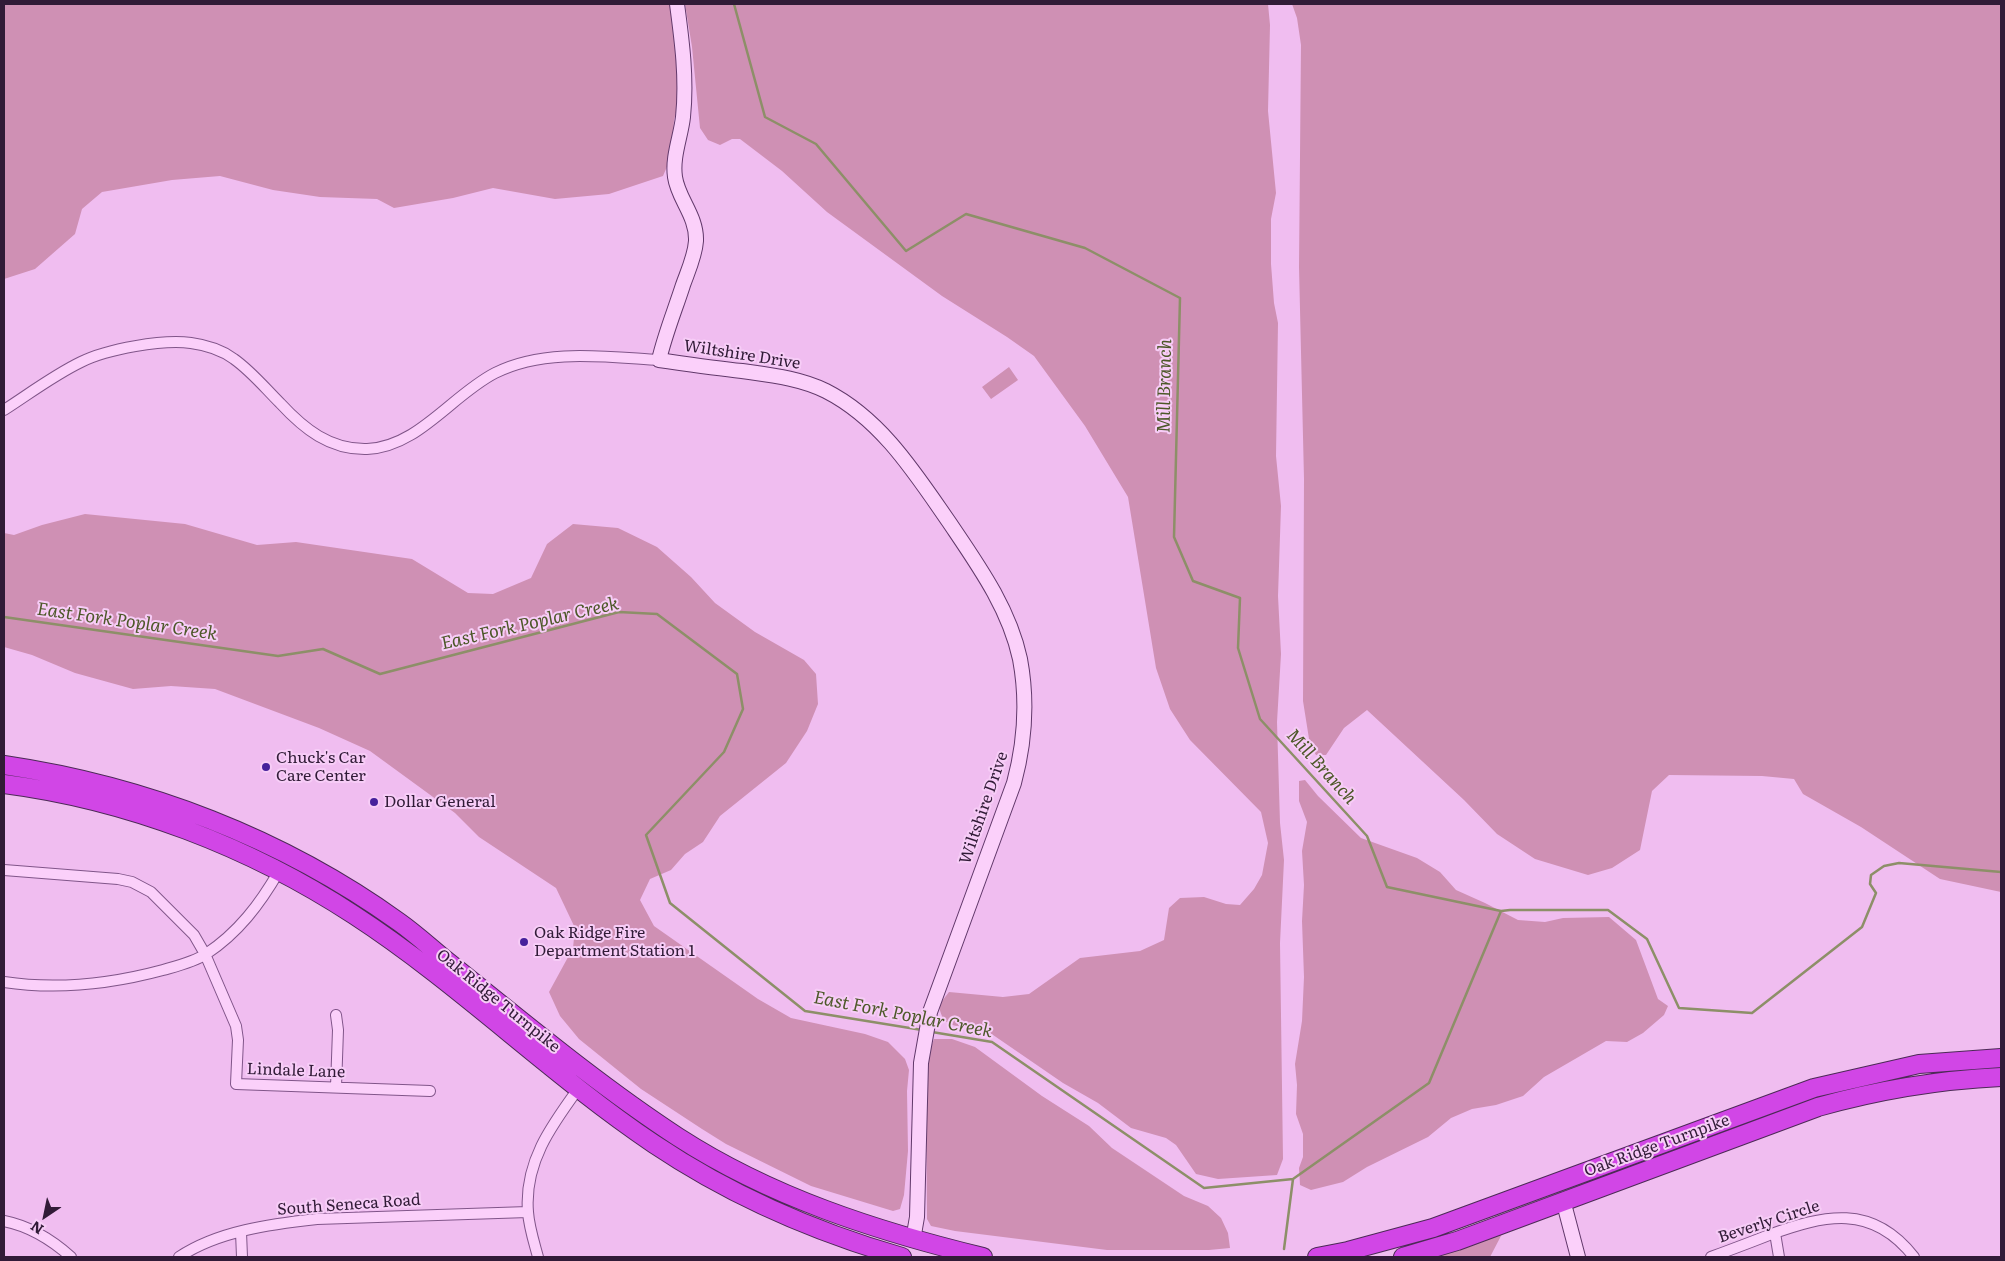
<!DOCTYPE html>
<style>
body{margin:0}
#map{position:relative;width:2005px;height:1261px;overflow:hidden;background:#f0bdf0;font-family:Literata,serif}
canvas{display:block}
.frame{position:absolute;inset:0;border:5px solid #311b37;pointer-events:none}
.north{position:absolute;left:20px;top:1191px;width:50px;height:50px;-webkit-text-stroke:4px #f7cdf7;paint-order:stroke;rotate:214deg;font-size:14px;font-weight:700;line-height:20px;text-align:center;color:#311b37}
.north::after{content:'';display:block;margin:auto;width:18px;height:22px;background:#311b37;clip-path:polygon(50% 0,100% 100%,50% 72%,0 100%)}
</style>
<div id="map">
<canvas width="2005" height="1261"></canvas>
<div class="frame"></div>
<div class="north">N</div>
</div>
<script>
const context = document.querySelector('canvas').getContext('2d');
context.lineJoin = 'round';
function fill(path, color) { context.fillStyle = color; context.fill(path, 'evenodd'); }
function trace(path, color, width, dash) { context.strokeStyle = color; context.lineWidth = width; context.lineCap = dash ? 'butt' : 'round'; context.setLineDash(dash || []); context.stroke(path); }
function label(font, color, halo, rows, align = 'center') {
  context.font = font + ' Literata,serif'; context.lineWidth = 4; context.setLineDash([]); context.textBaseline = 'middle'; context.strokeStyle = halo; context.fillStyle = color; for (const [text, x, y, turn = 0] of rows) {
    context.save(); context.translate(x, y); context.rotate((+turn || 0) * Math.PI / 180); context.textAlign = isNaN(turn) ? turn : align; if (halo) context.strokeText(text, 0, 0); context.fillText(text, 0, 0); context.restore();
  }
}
fill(new Path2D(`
 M4 4H672L678 44 679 101 674 120 672 155 663 176 609 194 555 199 493 188 453 198 394 208 377 199 320 197 273 190 220 176 172 180 102 192 82 209 75 234 35 269 4 279Z
 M685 4H1268L1270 25 1268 111 1276 193 1271 219V264L1274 303 1278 323 1276 456 1281 506 1278 596 1281 654 1277 722 1280 823 1284 860 1280 943 1283 1159 1277 1175 1218 1179 1196 1174 1176 1145 1166 1138 1131 1128 1098 1103 1063 1083 980 1026C960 1027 942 1030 939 1005L949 992 1003 997 1029 994 1080 958 1140 951 1164 940 1169 908 1180 898 1204 897 1226 904 1240 905 1254 889 1262 875 1268 843 1261 812 1190 740 1170 709 1156 668 1128 497 1085 426 1034 356 1007 337 942 296 827 212 782 171 740 139H732L720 145 708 140 700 128 692 47Z
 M1292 4H2001V892L1940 879 1861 827 1803 794 1794 779 1762 776 1669 775 1652 791 1640 850 1612 868 1588 875 1535 859 1497 834 1464 800 1367 710 1344 728 1326 755H1316L1310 745 1303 701 1304 479 1299 267 1301 45 1297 18Z
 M1009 367 1018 380 991 399 982 387Z
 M85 514 185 524 257 545 296 542 412 559 468 593 493 594 531 578 547 544 573 524 618 528 657 547 691 577 715 603 755 632 804 660 816 674 818 704 807 731 786 763 720 816 703 842 685 854 671 870 650 879 640 900 654 926 758 999 791 1018 865 1034 888 1042 905 1059 909 1070 907 1091 908 1151 904 1195 900 1209 893 1211 811 1186 726 1144 702 1129 641 1089 579 1039 560 1016 549 992 573 948 575 928 556 888 479 837 455 813 370 751 319 728 215 689 171 686 133 689 75 673 32 655 4 647V533L14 535 42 525Z
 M1305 780 1318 796 1361 838 1417 858 1440 872 1456 890 1485 903 1518 920 1545 922 1563 918 1609 917 1636 940 1658 999 1668 1006 1664 1015 1643 1033 1627 1042 1606 1041 1544 1077 1523 1096 1496 1105 1472 1109 1451 1118 1428 1137 1367 1167 1343 1182 1311 1190 1300 1185 1299 1168 1303 1157V1134L1296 1114 1297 1085 1295 1064 1302 1021 1304 977 1302 921 1304 885 1302 851 1307 822 1299 801V781Z
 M934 1039H952L975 1047 1042 1096 1089 1126 1112 1148 1184 1196 1208 1206 1221 1218 1228 1233 1230 1248 1209 1250H1107L955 1231 931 1226 927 1219 926 1078 929 1052Z
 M1502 1234 1490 1257H1435Z`), '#cf90b4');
trace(new Path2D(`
 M734 4 765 117 816 144 906 251 966 214 1085 248 1180 298 1174 537 1193 581 1240 598 1238 648 1260 719 1367 836 1387 887 1501 911 1510 910H1608L1647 939 1679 1008 1752 1013 1862 927 1876 893 1870 884 1871 875 1884 866 1899 863 2001 872
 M4 617 278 656 323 649 380 674 619 612 657 614 737 674 743 709 724 752 646 835 670 903 805 1011 922 1030
 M932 1032 992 1042 1204 1188 1293 1179 1429 1083 1501 911
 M1284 1249 1293 1179`), '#8d8f68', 2.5);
const street = new Path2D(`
 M4 410C29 394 54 375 81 362 107 349 163 339 191 343 206 345 222 350 234 359 251 371 265 388 280 403 304 429 330 450 367 449 418 447 452 395 495 373 544 348 607 357 659 360
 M4 870 118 879 132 882 151 892 194 935 205 954 236 1026 238 1040 236 1084 430 1091
 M4 982C57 990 111 984 163 970 177 966 194 962 206 954 238 933 260 904 279 871
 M336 1015 338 1030 336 1087
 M4 1221C29 1226 52 1240 71 1257
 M241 1232 242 1257
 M1775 1233 1779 1257
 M179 1257C218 1231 271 1224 317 1219L528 1212
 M538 1257C534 1242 529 1227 528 1212 524 1163 551 1126 578 1089
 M1711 1257C1730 1250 1749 1243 1769 1235 1824 1215 1872 1203 1914 1257`);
const secondary = new Path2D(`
 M677 4C682 41 687 79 683 117 681 136 672 157 675 177 678 199 697 216 696 241 695 256 688 271 683 285 675 310 665 334 659 360 687 364 714 368 742 371 770 375 800 378 826 391 881 419 915 473 949 522 978 565 1009 608 1020 659 1028 702 1025 742 1014 783L930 1012 921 1063 917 1217 913 1240
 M1563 1200 1578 1257`);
const highway = new Path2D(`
 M4 765C146 786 282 838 399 922 416 934 431 948 447 961 522 1021 597 1084 678 1137 771 1197 876 1231 983 1257
 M4 784C128 800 250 847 354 915 460 984 550 1074 654 1144 730 1195 815 1232 902 1257
 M1317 1257 1348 1251 1433 1228 1814 1088 1919 1064 2001 1058
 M1403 1257 1457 1241 1818 1107C1878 1090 1939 1080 2001 1077`);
trace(street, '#805589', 12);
trace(secondary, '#61386a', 16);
trace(highway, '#4c2a56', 20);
trace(street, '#fbd0fa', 10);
trace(secondary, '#fbd0fa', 14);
trace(highway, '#d146e6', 18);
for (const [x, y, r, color] of [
 [266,767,5,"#46219b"],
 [374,802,5,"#46219b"],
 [524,942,5,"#46219b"]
]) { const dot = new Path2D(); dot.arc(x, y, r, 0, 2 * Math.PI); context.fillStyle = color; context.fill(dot); trace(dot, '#f7cdf7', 2); }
label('16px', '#311b37', '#f7cdf7', [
 ["Wiltshire Drive",742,355,9],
 ["Wiltshire Drive",984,808,-71],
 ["Oak Ridge Turnpike",498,1001,39],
 ["Lindale Lane",296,1071,2],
 ["Oak Ridge Turnpike",1657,1146,-20],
 ["South Seneca Road",349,1205,-4],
 ["Beverly Circle",1769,1222,-18]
]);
label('16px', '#311b37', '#f7cdf7', [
 ["Chuck's Car",276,758],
 ["Care Center",276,776],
 ["Dollar General",384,802],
 ["Oak Ridge Fire",534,933],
 ["Department Station 1",534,951]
], 'left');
label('italic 18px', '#4d5829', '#f7cdf7', [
 ["Mill Branch",1165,386,-89],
 ["East Fork Poplar Creek",127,622,8],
 ["East Fork Poplar Creek",530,624,-13],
 ["Mill Branch",1321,767,48],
 ["East Fork Poplar Creek",903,1015,11]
]);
</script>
